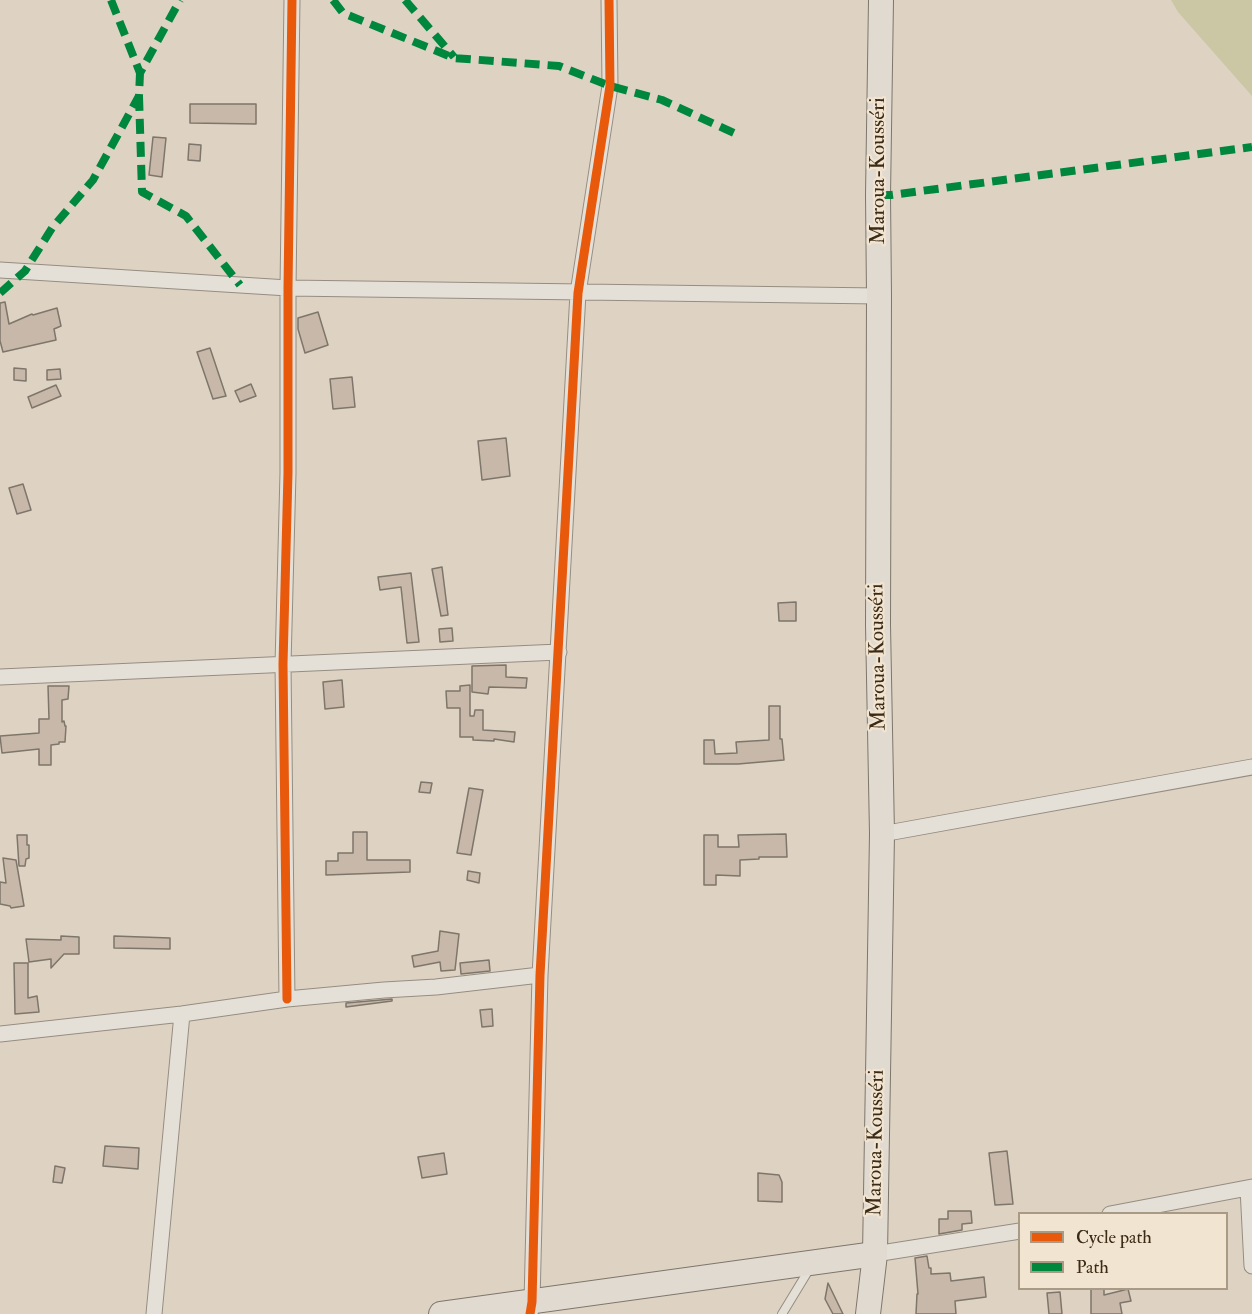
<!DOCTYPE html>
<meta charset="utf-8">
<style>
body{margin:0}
#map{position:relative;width:1252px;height:1314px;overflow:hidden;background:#ded3c3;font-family:"IM FELL Double Pica",serif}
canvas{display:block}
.legend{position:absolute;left:1018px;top:1212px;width:210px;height:78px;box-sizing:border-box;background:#f1e4d0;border:2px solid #a89a85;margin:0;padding:8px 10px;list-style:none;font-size:18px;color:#3b2a15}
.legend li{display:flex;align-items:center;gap:12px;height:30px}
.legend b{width:30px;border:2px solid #a89a85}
</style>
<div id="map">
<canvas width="1252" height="1314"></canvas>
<ul class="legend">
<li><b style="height:8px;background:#e8590c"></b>Cycle path</li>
<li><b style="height:8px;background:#00873e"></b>Path</li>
</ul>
</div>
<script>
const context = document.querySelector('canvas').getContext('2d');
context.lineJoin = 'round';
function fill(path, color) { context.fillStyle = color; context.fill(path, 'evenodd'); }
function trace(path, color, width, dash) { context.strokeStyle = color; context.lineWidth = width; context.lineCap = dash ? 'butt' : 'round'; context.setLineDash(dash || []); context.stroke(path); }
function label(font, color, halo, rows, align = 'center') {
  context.font = font + ' "IM FELL Double Pica",serif'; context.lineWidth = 4.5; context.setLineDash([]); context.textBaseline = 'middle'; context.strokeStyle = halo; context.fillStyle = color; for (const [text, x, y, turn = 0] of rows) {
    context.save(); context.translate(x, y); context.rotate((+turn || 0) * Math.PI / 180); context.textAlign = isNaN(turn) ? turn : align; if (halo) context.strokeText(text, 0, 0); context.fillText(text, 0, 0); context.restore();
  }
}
fill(new Path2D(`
 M1171 0H1252V96L1178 12Z`), '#cbc6a4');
const building = new Path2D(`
 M190 104H256V124L190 123Z
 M153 137 166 138 162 177 149 175Z
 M189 144 201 145 200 161 188 160Z
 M5 302 9 324 32 314 33 315 57 308 61 326 54 329 56 340 3 352 0 341V303Z
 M318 312 328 345 305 353 298 329V318Z
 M210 348 226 396 213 399 197 352Z
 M14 368 26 369V381L14 380Z
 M60 369 61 379 47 380V370Z
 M352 377 355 407 333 409 330 379Z
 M251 384 256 396 240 402 235 391Z
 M56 385 61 396 32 408 28 397Z
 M506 438 510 476 482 480 478 441Z
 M23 484 31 510 17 514 9 488Z
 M442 567 448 615 441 616 432 569Z
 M411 573 419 642 407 643 401 587 380 590 378 577Z
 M796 602V621H779L778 603Z
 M452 628 453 641 440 642 439 629Z
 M506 665V677L527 678 526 688 489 687 488 694 472 692V666Z
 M342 680 344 707 325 709 323 682Z
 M470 685V716H474L475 710H483V730L515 732 514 742 494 739V741L473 740V737H460V708H447L446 691H460V686Z
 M48 686H69L68 699 62 700V722L64 721 65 726H66L65 742H59V744L51 745V765H39V749L2 753 0 736 39 733V719H49Z
 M769 706H780V739H782L784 760 738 764H704V740H714L715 754 737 753 736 742 769 740Z
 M421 782 432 783 430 793 419 792Z
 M469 788 483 790 471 855 457 853Z
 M353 832H367V860H410V872L326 875V861H338V853H353Z
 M786 834 787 857H759V859L740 860V876L716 875V885H704V835H718V847H739L738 835Z
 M17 835H27V845H29V858L26 859 25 866H19Z
 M3 858 16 860 24 906 11 908 10 906 0 904V882L6 883Z
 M468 871 480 873 479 883 467 880Z
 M440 931 459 934 455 970 441 971 440 962 414 967 412 956 438 951Z
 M61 936 79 937V954H64L51 968V959L29 962 26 939 61 940Z
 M114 936 170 938V949L114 948Z
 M489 960 490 971 461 974 460 963Z
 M14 963H28V998L37 996 39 1012 15 1014Z
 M392 999V1001L346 1007V1003Z
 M492 1009 493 1026 482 1027 480 1010Z
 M105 1146 139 1148 138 1169 103 1166Z
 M1007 1151 1013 1204 995 1205 989 1153Z
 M444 1153 447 1174 422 1178 418 1157Z
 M55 1166 65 1168 62 1183 53 1182Z
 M758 1173 779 1175 782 1182V1202L758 1201Z
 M948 1211H971L972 1223 962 1224V1230L939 1234V1219H948Z
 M927 1256 929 1268H931V1274L950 1273 951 1281 984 1277 986 1297 955 1301 956 1314H916L917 1294H918L915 1258Z
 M828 1283 843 1314H833L825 1299Z
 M1091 1288H1104V1295L1128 1289 1131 1301 1120 1303 1122 1314H1091Z
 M1060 1292 1062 1314H1049L1047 1293Z`);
fill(building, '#c7b8a9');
trace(building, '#7e766a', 1.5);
const service = new Path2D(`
 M782 1314 810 1268`);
const minor = new Path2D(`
 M0 270 288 288 879 296
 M0 677 559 652
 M882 834 1252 767
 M287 999 283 664 288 473V288L292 0
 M0 1034 182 1014 287 999 384 990 436 987 540 975
 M1248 1188 1252 1266
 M1110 1214 1252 1187
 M875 1254 1020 1231
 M154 1314 182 1014
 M530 1314 532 1302 540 975 578 293 610 86 609 0`);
const primary = new Path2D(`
 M441 1314 875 1254`);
const trunk = new Path2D(`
 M868 1314 875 1254 882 834 878 625 879 296 878 195 881 0`);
trace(service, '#958d81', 10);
trace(minor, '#958d81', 17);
trace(primary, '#7e766a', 26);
trace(trunk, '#7e766a', 26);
trace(service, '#e5e0d7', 8);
trace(minor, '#e5e0d7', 15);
trace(primary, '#e1dad1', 24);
trace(trunk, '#e1dad1', 24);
trace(new Path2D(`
 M111 0 140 73 180 0
 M333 0 343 13 454 58 559 66 610 86 662 100 734 133
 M405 0 454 57
 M139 96 142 192 186 216 240 285
 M878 195H891L1252 147
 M0 293 25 271 52 228 93 180 139 96 140 73`), '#00873e', 8, [15, 8]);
trace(new Path2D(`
 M287 999 283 664 288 473V288L292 0
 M530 1314 532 1302 540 975 578 293 610 86 609 0`), '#e8590c', 9);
label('21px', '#3b2a15', '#f1e4d0', [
 ["Maroua-Kousséri",879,171,-90],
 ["Maroua-Kousséri",879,657,-91],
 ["Maroua-Kousséri",877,1143,-89]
]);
</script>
